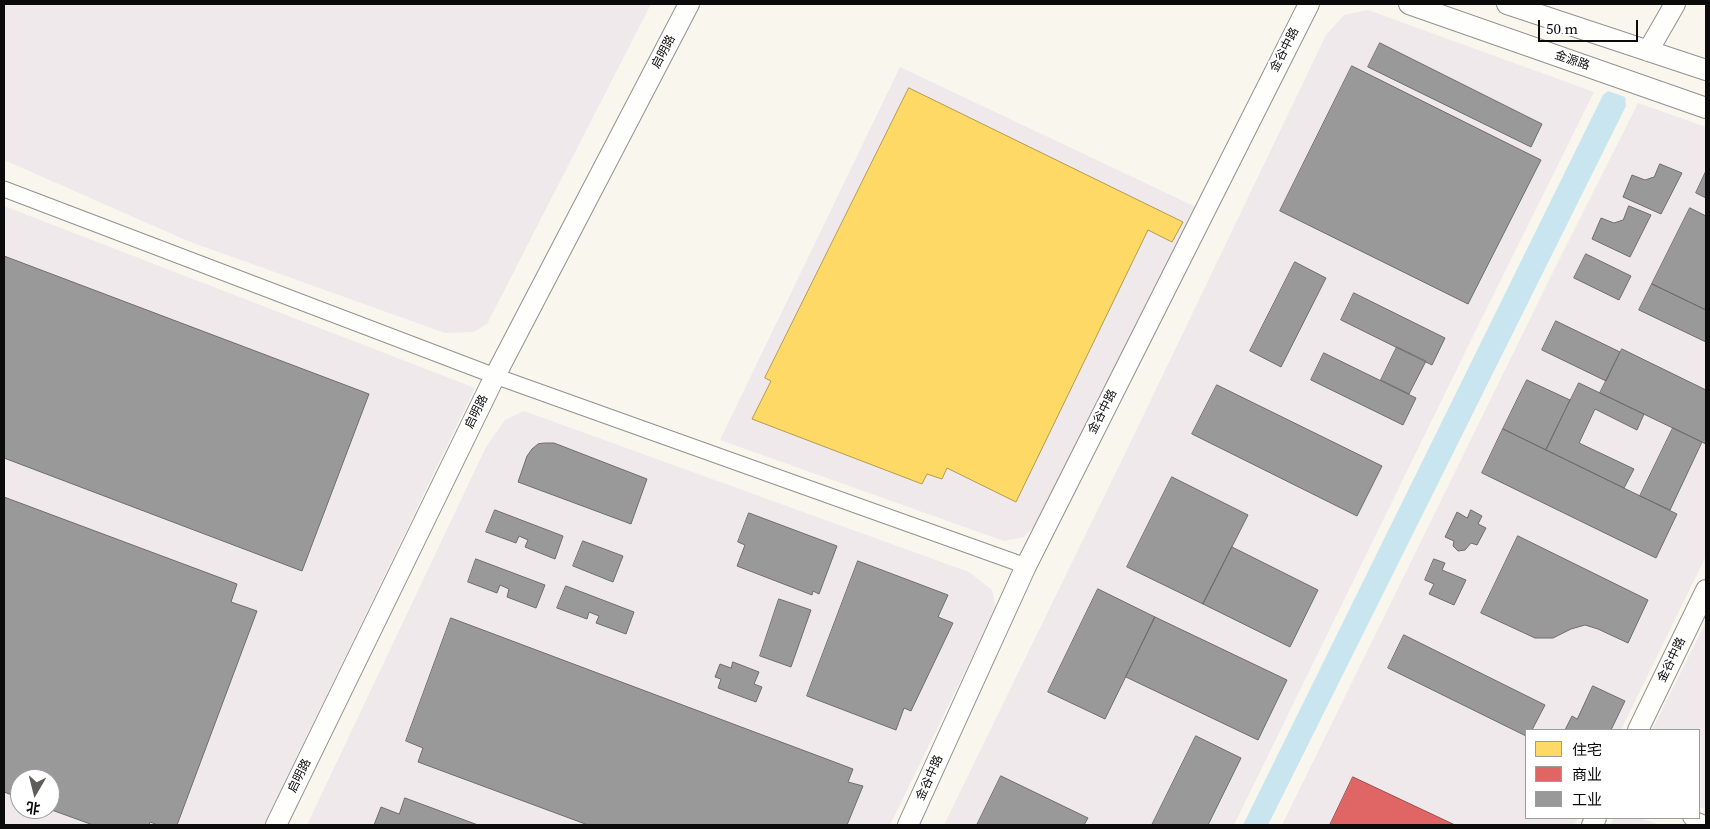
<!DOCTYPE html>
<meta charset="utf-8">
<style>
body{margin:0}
#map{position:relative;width:1710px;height:829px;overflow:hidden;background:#f9f6ee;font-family:"Source Serif 4","Noto Sans SC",serif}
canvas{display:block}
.frame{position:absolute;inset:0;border:5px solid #0b0b0b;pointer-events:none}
.legend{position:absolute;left:1525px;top:729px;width:175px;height:90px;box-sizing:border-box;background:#fff;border:1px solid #9d9d9d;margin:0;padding:6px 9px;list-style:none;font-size:15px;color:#0b0b0b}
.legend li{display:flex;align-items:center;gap:10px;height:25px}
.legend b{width:25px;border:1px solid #9d9d9d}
.north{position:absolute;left:10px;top:769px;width:50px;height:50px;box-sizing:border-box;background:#fff;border:1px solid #9d9d9d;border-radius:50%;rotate:188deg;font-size:14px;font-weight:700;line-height:20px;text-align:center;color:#0b0b0b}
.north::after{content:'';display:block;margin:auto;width:18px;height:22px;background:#5e5d5a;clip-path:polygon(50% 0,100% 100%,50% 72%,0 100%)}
.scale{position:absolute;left:1538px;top:20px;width:100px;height:22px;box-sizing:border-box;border:2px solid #0b0b0b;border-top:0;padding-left:6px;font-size:15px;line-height:18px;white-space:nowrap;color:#0b0b0b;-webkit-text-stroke:4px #fff;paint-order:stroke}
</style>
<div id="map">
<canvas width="1710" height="829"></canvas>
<div class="frame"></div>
<ul class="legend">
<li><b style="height:14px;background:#ffd966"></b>住宅</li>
<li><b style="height:14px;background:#e06666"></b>商业</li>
<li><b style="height:14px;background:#999"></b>工业</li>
</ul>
<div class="north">北</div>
<div class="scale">50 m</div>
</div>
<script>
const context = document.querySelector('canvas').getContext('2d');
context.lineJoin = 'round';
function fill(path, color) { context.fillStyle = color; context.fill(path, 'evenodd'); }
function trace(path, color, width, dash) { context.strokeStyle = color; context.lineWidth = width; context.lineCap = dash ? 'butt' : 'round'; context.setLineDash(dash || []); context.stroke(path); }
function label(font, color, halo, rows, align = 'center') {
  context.font = font + ' "Source Serif 4","Noto Sans SC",serif'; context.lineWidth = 5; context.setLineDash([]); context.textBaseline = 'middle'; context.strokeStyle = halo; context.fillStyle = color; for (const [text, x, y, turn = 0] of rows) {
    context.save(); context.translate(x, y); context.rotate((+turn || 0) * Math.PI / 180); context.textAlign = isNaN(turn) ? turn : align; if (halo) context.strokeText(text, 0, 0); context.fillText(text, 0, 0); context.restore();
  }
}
fill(new Path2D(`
 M4 4H651L487 324 474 332 445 333 188 241 4 160Z
 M1368 10 1594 92 1475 332 1234 825H944L1136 431 1326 35 1344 15Z
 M900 67 1198 208 1040 520 1024 537 1004 541 720 440Z
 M1638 103 1706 127V556L1621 730H1526V818H1578L1574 825H1282L1551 276Z
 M4 206 475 388 264 825H4ZM20 779H50V809H20Z
 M524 411 969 572 992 590 996 608 890 825H307L486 447 505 420Z
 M1706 622V809L1699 807V730H1652Z
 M1614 818H1640L1660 825H1610Z`), '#efe9eb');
fill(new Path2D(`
 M1608 91 1625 97 1626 106 1268 825H1243L1603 95Z`), '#c9e5ef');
const homes = new Path2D(`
 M909 88 1183 222 1172 242 1148 230 1016 502 947 468 942 479 927 474 922 484 752 419 771 381 765 378Z`);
fill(homes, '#ffd966');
trace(homes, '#b69b4b', 1);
const shops = new Path2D(`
 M1353 777 1455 825H1330Z`);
fill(shops, '#e06666');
trace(shops, '#a04b4b', 1);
const industry = new Path2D(`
 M1380 43 1542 124 1531 147 1368 67Z
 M1352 66 1541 160 1468 304 1280 211Z
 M1660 164 1682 173 1661 214 1623 197 1632 175 1645 180 1654 177Z
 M1706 171V198L1696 193Z
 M1629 206 1651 215 1630 257 1592 239 1601 218 1614 223 1623 220Z
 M1690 208 1706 216V310L1652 284Z
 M1586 254 1631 276 1619 300 1574 278Z
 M4 256 369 394 302 571 4 458Z
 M1295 262 1326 278 1281 367 1250 351Z
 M1652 284 1706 310V342L1639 310Z
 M1354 293 1445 338 1432 365 1341 320Z
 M1556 321 1620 352 1606 381 1542 350Z
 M1397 347 1426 361 1409 394 1381 380Z
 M1622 349 1706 390V444L1600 393Z
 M1324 353 1416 398 1403 425 1311 380Z
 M1527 380 1570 400 1546 450 1503 429Z
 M1579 383 1644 414 1637 430 1595 409 1579 443 1634 469 1624 488 1546 450Z
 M1217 385 1382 466 1357 516 1192 434Z
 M1673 428 1702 442 1670 510 1640 496Z
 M1503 429 1677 514 1656 558 1482 473Z
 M545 443H554L647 479 631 524 518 482 527 456 532 449 538 444Z
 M1172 477 1248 515 1203 604 1127 567Z
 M4 497 237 584 231 602 257 611 177 825H158L150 822 149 825H93L49 809 50 779H20V798L4 792Z
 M495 510 563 536 555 559 525 547 528 540 519 536 516 543 486 532Z
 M1471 510 1482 516 1478 524 1486 528 1477 545 1471 543 1465 550 1458 551 1453 546 1454 541 1445 537 1457 512 1467 518Z
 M749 513 837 546 819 594 813 591 812 595 737 566 745 545 738 542Z
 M1518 536 1648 600 1628 643 1598 629 1585 625 1571 629 1553 638H1535L1481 613Z
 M583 541 623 556 613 582 573 566Z
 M1232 547 1318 590 1290 647 1203 604Z
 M476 559 545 585 536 608 507 597 509 589 500 585 497 593 468 582Z
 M1434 559 1445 563 1442 570 1466 580 1454 605 1429 594 1434 584 1425 580Z
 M858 561 948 595 938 617 953 623 911 711 904 708 896 730 807 696Z
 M566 586 634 612 626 634 596 623 599 616 589 612 587 619 557 608Z
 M1098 589 1155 617 1105 719 1048 692Z
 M779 599 811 610 791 667 760 656Z
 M1155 617 1287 680 1258 740 1126 677Z
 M451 618 853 769 848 782 863 786 847 825H588L418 762 423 748 406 741Z
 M1404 635 1545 705 1532 730H1526V736L1388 668Z
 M733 662 759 672 754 684 762 687 756 702 718 688 721 679 715 677 720 664 731 668Z
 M1593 686 1625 701 1611 730H1565L1572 716 1577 719Z
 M1196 736 1241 758 1208 825H1152Z
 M1001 776 1088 818 1084 825H977Z
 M405 798 478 825H374L381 807 399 814Z`);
fill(industry, '#999');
trace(industry, '#6e6e6e', 1);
const minor = new Path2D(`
 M4 189 495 376 1026 566
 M1691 818 1706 824`);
const tertiary = new Path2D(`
 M1409 4 1706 108
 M1507 4 1706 70
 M1648 51 1675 4
 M1638 730 1706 590
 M276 825 495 376 689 4
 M908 825 1026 566 1309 4
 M1592 825 1596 818`);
trace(minor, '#92918d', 17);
trace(tertiary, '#92918d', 22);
trace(minor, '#fefefc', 15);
trace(tertiary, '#fefefc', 20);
label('12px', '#0b0b0b', '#fff', [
 ["金谷中路",1285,50,-63],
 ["启明路",664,52,-62],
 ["金源路",1572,61,19],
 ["启明路",477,412,-64],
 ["金谷中路",1103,412,-63],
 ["金谷中路",1672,660,-64],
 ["启明路",300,776,-64],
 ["金谷中路",930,778,-66]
]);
</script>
